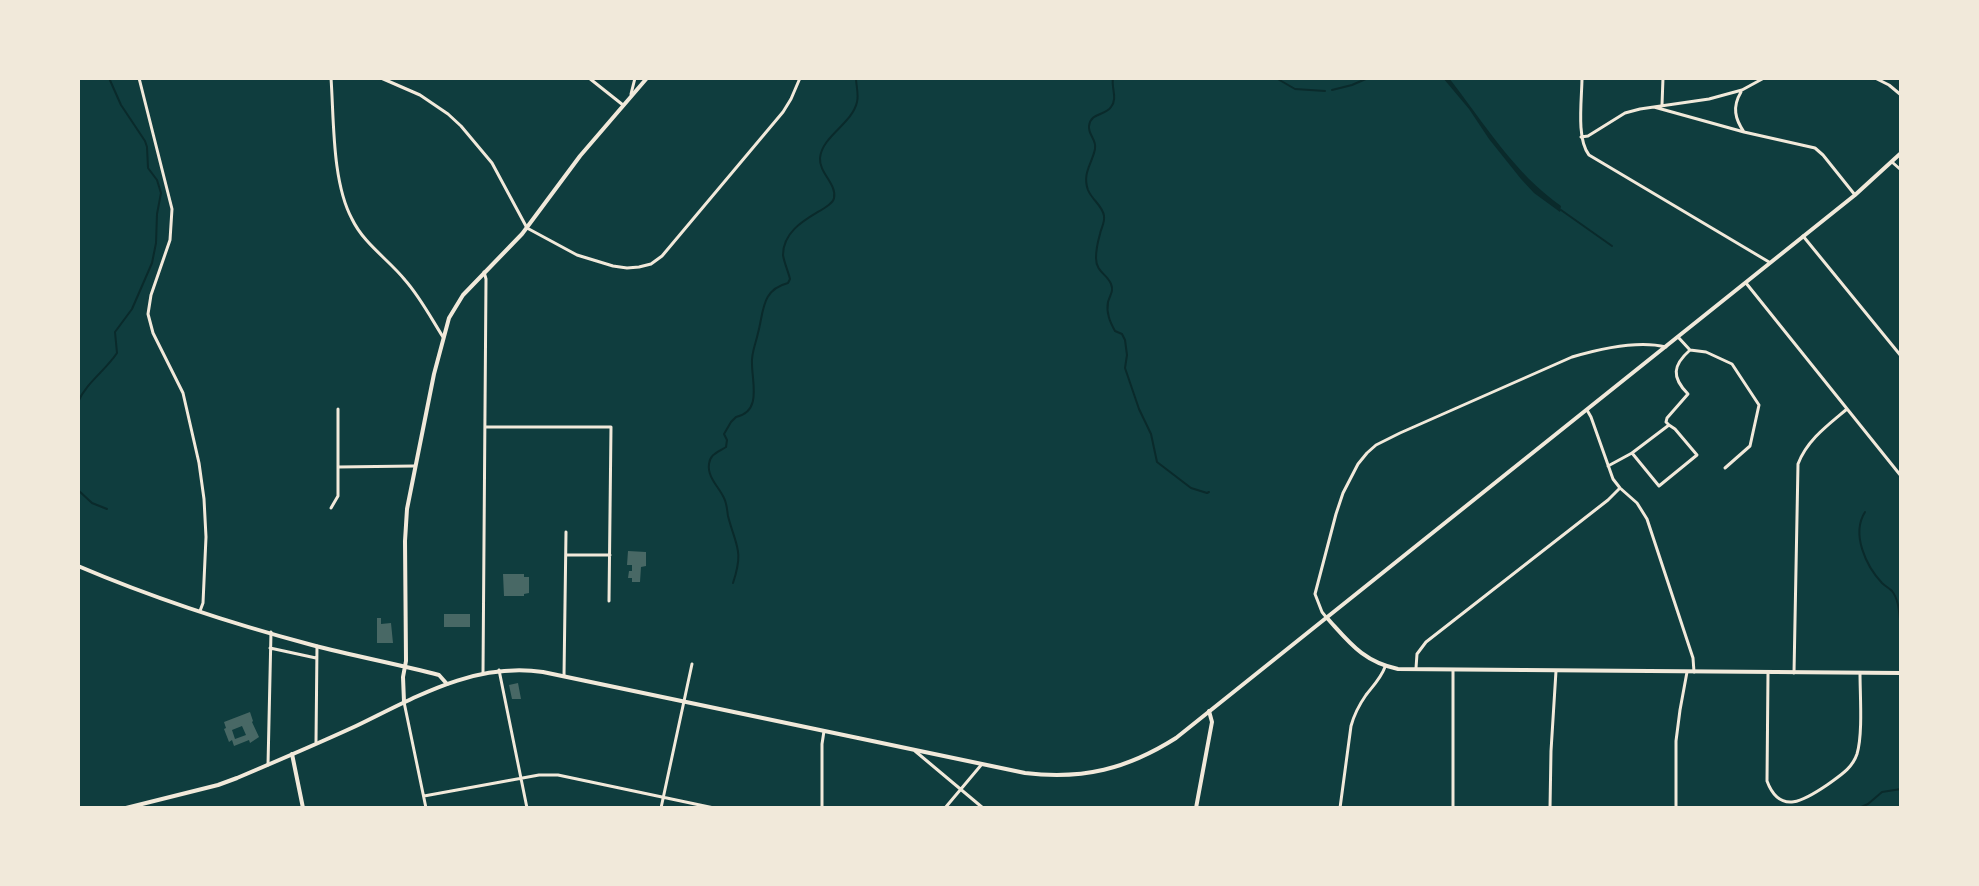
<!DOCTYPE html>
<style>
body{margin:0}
#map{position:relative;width:1979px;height:886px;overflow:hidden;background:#0f3d3e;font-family:"PT Sans Narrow",sans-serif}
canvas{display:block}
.frame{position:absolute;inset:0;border:80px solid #f1e9da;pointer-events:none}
</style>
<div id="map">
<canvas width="1979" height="886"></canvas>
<div class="frame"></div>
</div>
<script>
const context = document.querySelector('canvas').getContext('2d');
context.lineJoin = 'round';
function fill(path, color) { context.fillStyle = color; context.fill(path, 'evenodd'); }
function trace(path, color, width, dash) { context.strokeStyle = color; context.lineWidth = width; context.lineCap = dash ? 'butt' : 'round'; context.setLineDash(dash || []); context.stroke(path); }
fill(new Path2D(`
 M1443 78H1449C1484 123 1514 173 1561 206L1560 212 1534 193 1521 179 1489 139 1469 109Z`), '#0a2a2b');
trace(new Path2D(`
 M1113 78C1111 88 1118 98 1111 107 1105 116 1091 112 1089 126 1088 135 1097 140 1095 149 1092 164 1082 173 1088 190 1092 200 1103 206 1104 216 1105 223 1101 228 1100 234 1098 241 1096 251 1096 258 1096 272 1107 274 1111 284 1114 291 1110 295 1108 302 1106 313 1110 322 1115 331L1122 334 1125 340 1127 355 1125 368 1139 409 1151 434 1157 462 1191 488 1207 493 1209 492
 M1276 78 1295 89 1325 91
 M1332 90 1352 85 1368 78
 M1561 210 1612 246
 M78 402C87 382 105 371 117 353L115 332 132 309 152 263 156 243 157 214 161 193 157 180 148 168 147 147 145 141 121 105 109 78
 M78 490 92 503 107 509
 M1865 512C1851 534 1866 566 1882 583 1885 586 1889 588 1892 591 1900 601 1899 617 1901 628
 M733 583C744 550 736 547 728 516 727 510 727 504 724 498 719 487 707 477 709 464 710 454 718 452 726 447L727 440 724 434 731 422 736 417C762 412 752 382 752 364 751 353 756 343 758 333 764 311 761 290 788 283L790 279C788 271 784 262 783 255 783 220 832 211 834 198 837 184 819 173 820 158 822 136 852 124 857 102 859 95 856 85 856 78
 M1859 808 1868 804 1882 792 1901 789`), '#0a2a2b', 2);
fill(new Path2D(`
 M628 551 646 552V566L641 567 640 582H632V578H628L629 571H632V565H627Z
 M503 574H524V577H529V593L524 594V596H504Z
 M444 614H470V627H444Z
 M377 618H381V624L391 623 393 643H377Z
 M518 683 521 699H512L509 685Z
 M250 712 253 721 252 722 259 737 250 743 249 740 234 746 232 740 229 742 224 729 226 728 224 722ZM242 726 246 735 235 739 232 730Z`), '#486865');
trace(new Path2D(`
 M139 78 172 209 170 240 151 295 148 314 153 333 183 393 199 463 204 499 206 537 203 603 200 611
 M331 78C334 120 332 182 352 219 364 244 388 259 405 280 420 297 431 318 443 337
 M381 78 420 95 448 114 461 126 492 163 527 228 577 255 613 266 627 268 639 267 651 264 662 256 783 112 791 99 800 78
 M589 78 623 105
 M1582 78C1582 98 1576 139 1589 155L1769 262
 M1875 78 1889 85 1901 95
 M1741 92C1732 107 1735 119 1744 132
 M631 94 635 78
 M1662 105 1663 78
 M1654 107 1744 132 1815 148 1823 155 1855 195
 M1581 137 1588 136 1625 113 1640 109 1709 99 1742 90 1764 78
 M1892 162 1901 170
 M1803 236 1901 356
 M1746 283 1901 476
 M1678 337 1690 350 1706 352 1732 364 1759 405 1750 446 1725 468
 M1587 410 1591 417 1613 479 1620 488 1637 503 1647 519 1693 658 1694 672
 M485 427H611L609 601
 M1632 453 1659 486 1697 455 1675 429 1669 425
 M1608 466 1632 453 1669 425 1666 422 1667 418 1688 394C1671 377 1673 365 1690 350
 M338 467 414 466
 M331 508 338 496V409
 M567 555H610
 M1326 617 1322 612 1315 594 1336 514 1343 493 1358 464 1367 453 1376 445 1400 433 1572 357C1599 349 1638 340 1666 347
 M270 648 316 658
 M1416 668 1417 654 1426 642 1608 500 1620 488
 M499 670 527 808
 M483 673 486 279 484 272
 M1768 673 1767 781C1780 816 1805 800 1827 785 1839 776 1852 769 1857 754 1863 734 1860 695 1860 673
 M1794 673 1798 464C1807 440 1828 425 1847 409
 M564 676 566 532
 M404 702 426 808
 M316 742 317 646
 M915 751 983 808
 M268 765 271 632
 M424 796 539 775H558L714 808
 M661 808 692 664
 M822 808V744L824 731
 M945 808 982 764
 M1340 808 1351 726C1354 715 1359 705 1366 695 1373 686 1381 678 1385 667
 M1453 808V671
 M1550 808 1551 751 1556 671
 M1676 808V741L1680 710 1687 672`), '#f1e9da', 3);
trace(new Path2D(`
 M78 566C153 598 233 624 312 645 354 656 397 664 439 675L447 684
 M1327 618C1349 642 1363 662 1398 669L1901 673
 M404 702 403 677 406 661 405 541 407 509 434 374 449 318 463 295 522 234 580 156 647 78
 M292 754 303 808
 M1196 808 1212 722 1209 711`), '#f1e9da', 4);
trace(new Path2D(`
 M126 808 218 785 237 778C277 761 317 744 356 726 416 697 474 662 543 672L1025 773C1083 780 1127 769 1176 738L1855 195 1901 153`), '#f1e9da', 4);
</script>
